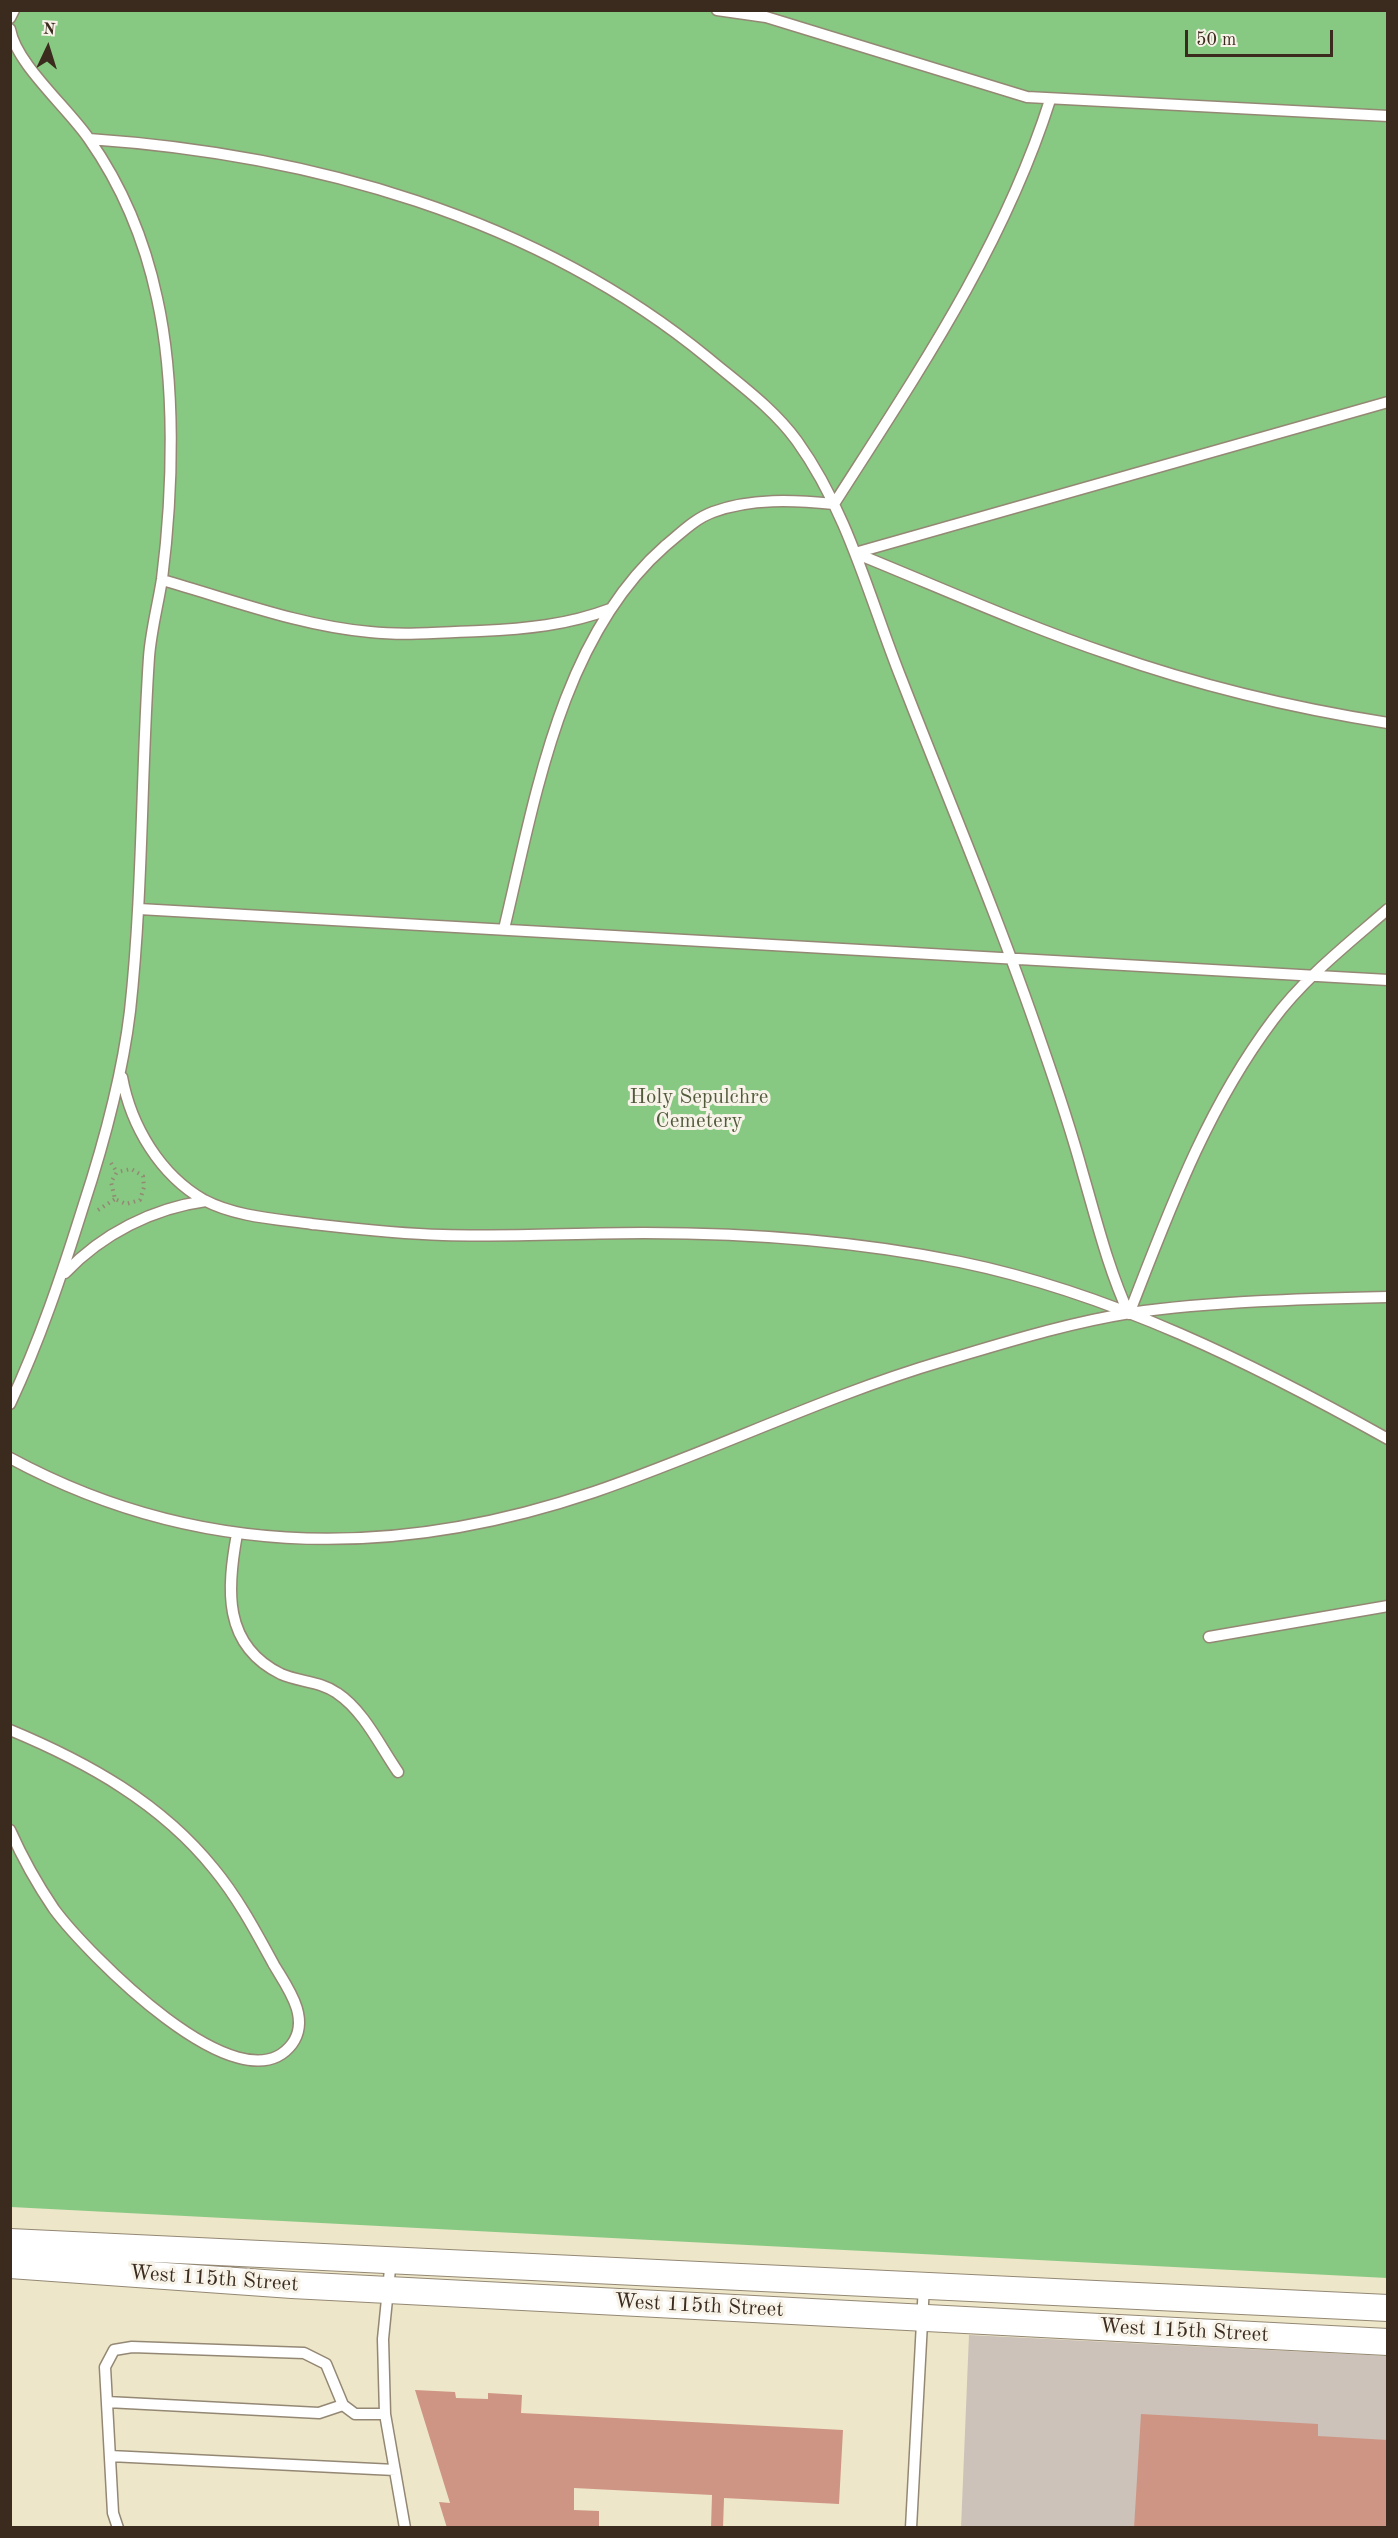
<!DOCTYPE html>
<style>
body{margin:0}
#map{position:relative;width:1398px;height:2538px;overflow:hidden;background:#ede6c9;font-family:"Old Standard TT",serif}
canvas{display:block}
.frame{position:absolute;inset:0;border:12px solid #3b2a1e;pointer-events:none}
.north{position:absolute;left:18px;top:18px;width:60px;height:60px;-webkit-text-stroke:4px #f7f3e8;paint-order:stroke;rotate:4deg;font-size:16px;font-weight:700;line-height:24px;text-align:center;color:#3b2a1e}
.north::after{content:'';display:block;margin:auto;width:21px;height:27px;background:#3b2a1e;clip-path:polygon(50% 0,100% 100%,50% 72%,0 100%)}
.scale{position:absolute;left:1185px;top:30px;width:148px;height:27px;box-sizing:border-box;border:3px solid #3b2a1e;border-top:0;padding-left:8px;font-size:18px;line-height:21px;white-space:nowrap;color:#3b2a1e;-webkit-text-stroke:4px #f7f3e8;paint-order:stroke}
</style>
<div id="map">
<canvas width="1398" height="2538"></canvas>
<div class="frame"></div>
<div class="north">N</div>
<div class="scale">50 m</div>
</div>
<script>
const context = document.querySelector('canvas').getContext('2d');
context.lineJoin = 'round';
function fill(path, color) { context.fillStyle = color; context.fill(path, 'evenodd'); }
function trace(path, color, width, dash) { context.strokeStyle = color; context.lineWidth = width; context.lineCap = dash ? 'butt' : 'round'; context.setLineDash(dash || []); context.stroke(path); }
function label(font, color, halo, rows, align = 'center') {
  context.font = font + ' "Old Standard TT",serif'; context.lineWidth = 6; context.setLineDash([]); context.textBaseline = 'middle'; context.strokeStyle = halo; context.fillStyle = color; for (const [text, x, y, turn = 0] of rows) {
    context.save(); context.translate(x, y); context.rotate((+turn || 0) * Math.PI / 180); context.textAlign = isNaN(turn) ? turn : align; if (halo) context.strokeText(text, 0, 0); context.fillText(text, 0, 0); context.restore();
  }
}
fill(new Path2D(`
 M969 2335 1387 2356V2527L961 2528Z`), '#ccc2b9');
fill(new Path2D(`
 M10 11H1387V2278L11 2207Z`), '#87c982');
fill(new Path2D(`
 M415 2390 455 2392 456 2398 488 2399V2393L522 2395 521 2413 843 2430 839 2504 724 2498 723 2528H711L712 2495 574 2488V2510L599 2511V2528H447L439 2502 450 2503Z
 M1141 2414 1318 2424V2436L1388 2440V2528H1134Z`), '#cf9584');
const service = new Path2D(`
 M717 10 766 17 1027 97 1388 116
 M10 18 14 10
 M10 29C16 64 68 108 89 139 122 186 145 242 157 298 176 383 173 492 162 579 158 605 151 630 149 657 141 775 143 893 130 1011 122 1078 104 1143 83 1207 62 1274 40 1340 10 1404
 M89 139C309 154 535 216 708 358 739 384 773 408 797 441 848 512 869 597 901 678 948 799 999 919 1041 1042 1056 1085 1071 1130 1083 1174 1097 1222 1108 1268 1129 1314 1169 1211 1206 1109 1273 1020 1304 978 1349 943 1388 909
 M855 553C939 587 1023 625 1109 654 1200 686 1293 708 1388 723
 M855 553 1388 402
 M162 580C230 599 300 626 370 632 407 636 444 632 480 631 525 629 568 625 610 609
 M139 909 1388 980
 M504 929C535 800 560 638 665 546 680 534 694 519 713 512 751 498 794 500 834 504 917 374 1003 248 1050 100
 M122 1077C131 1126 160 1175 204 1200 236 1217 277 1219 312 1224 356 1229 399 1234 443 1235 510 1237 577 1233 644 1233 749 1233 857 1241 960 1262 1111 1293 1254 1364 1388 1439
 M65 1273C102 1234 153 1208 206 1201
 M10 1458C197 1559 396 1559 594 1492 711 1452 824 1396 943 1361 1004 1343 1067 1323 1130 1313 1215 1301 1302 1299 1388 1297
 M237 1534C227 1588 222 1645 281 1674 299 1682 320 1681 337 1693 364 1711 380 1746 398 1772
 M1209 1637 1388 1606
 M10 1730C87 1762 161 1803 214 1869 238 1898 256 1932 274 1965 287 1987 311 2018 292 2044 241 2112 85 1951 54 1909 37 1884 22 1857 10 1830
 M391 2259 383 2339 385 2414 405 2528
 M107 2402 319 2413 343 2405
 M110 2456 395 2470
 M118 2528 113 2513 105 2367 114 2350 132 2347 304 2353 326 2364 343 2405 355 2414H385
 M911 2528 924 2285`);
const tertiary = new Path2D(`
 M10 2242 1388 2308
 M10 2265 292 2285 1388 2342`);
trace(service, '#948874', 13);
trace(tertiary, '#948874', 28);
trace(new Path2D(`
 M111 1163 117 1172 111 1182 115 1199 126 1204 140 1200 144 1187 143 1176 131 1169 117 1172
 M98 1210 115 1199`), '#948874', 4, [1.5, 4.5]);
trace(service, '#fff', 10);
trace(tertiary, '#fff', 26);
label('21px', '#525a3c', '#f7f3e8', [
 ["Holy Sepulchre",699,1097],
 ["Cemetery",699,1121]
]);
label('21px', '#3b2a1e', '#f7f3e8', [
 ["West 115th Street",214,2279,4],
 ["West 115th Street",699,2306,3],
 ["West 115th Street",1184,2331,3]
]);
</script>
